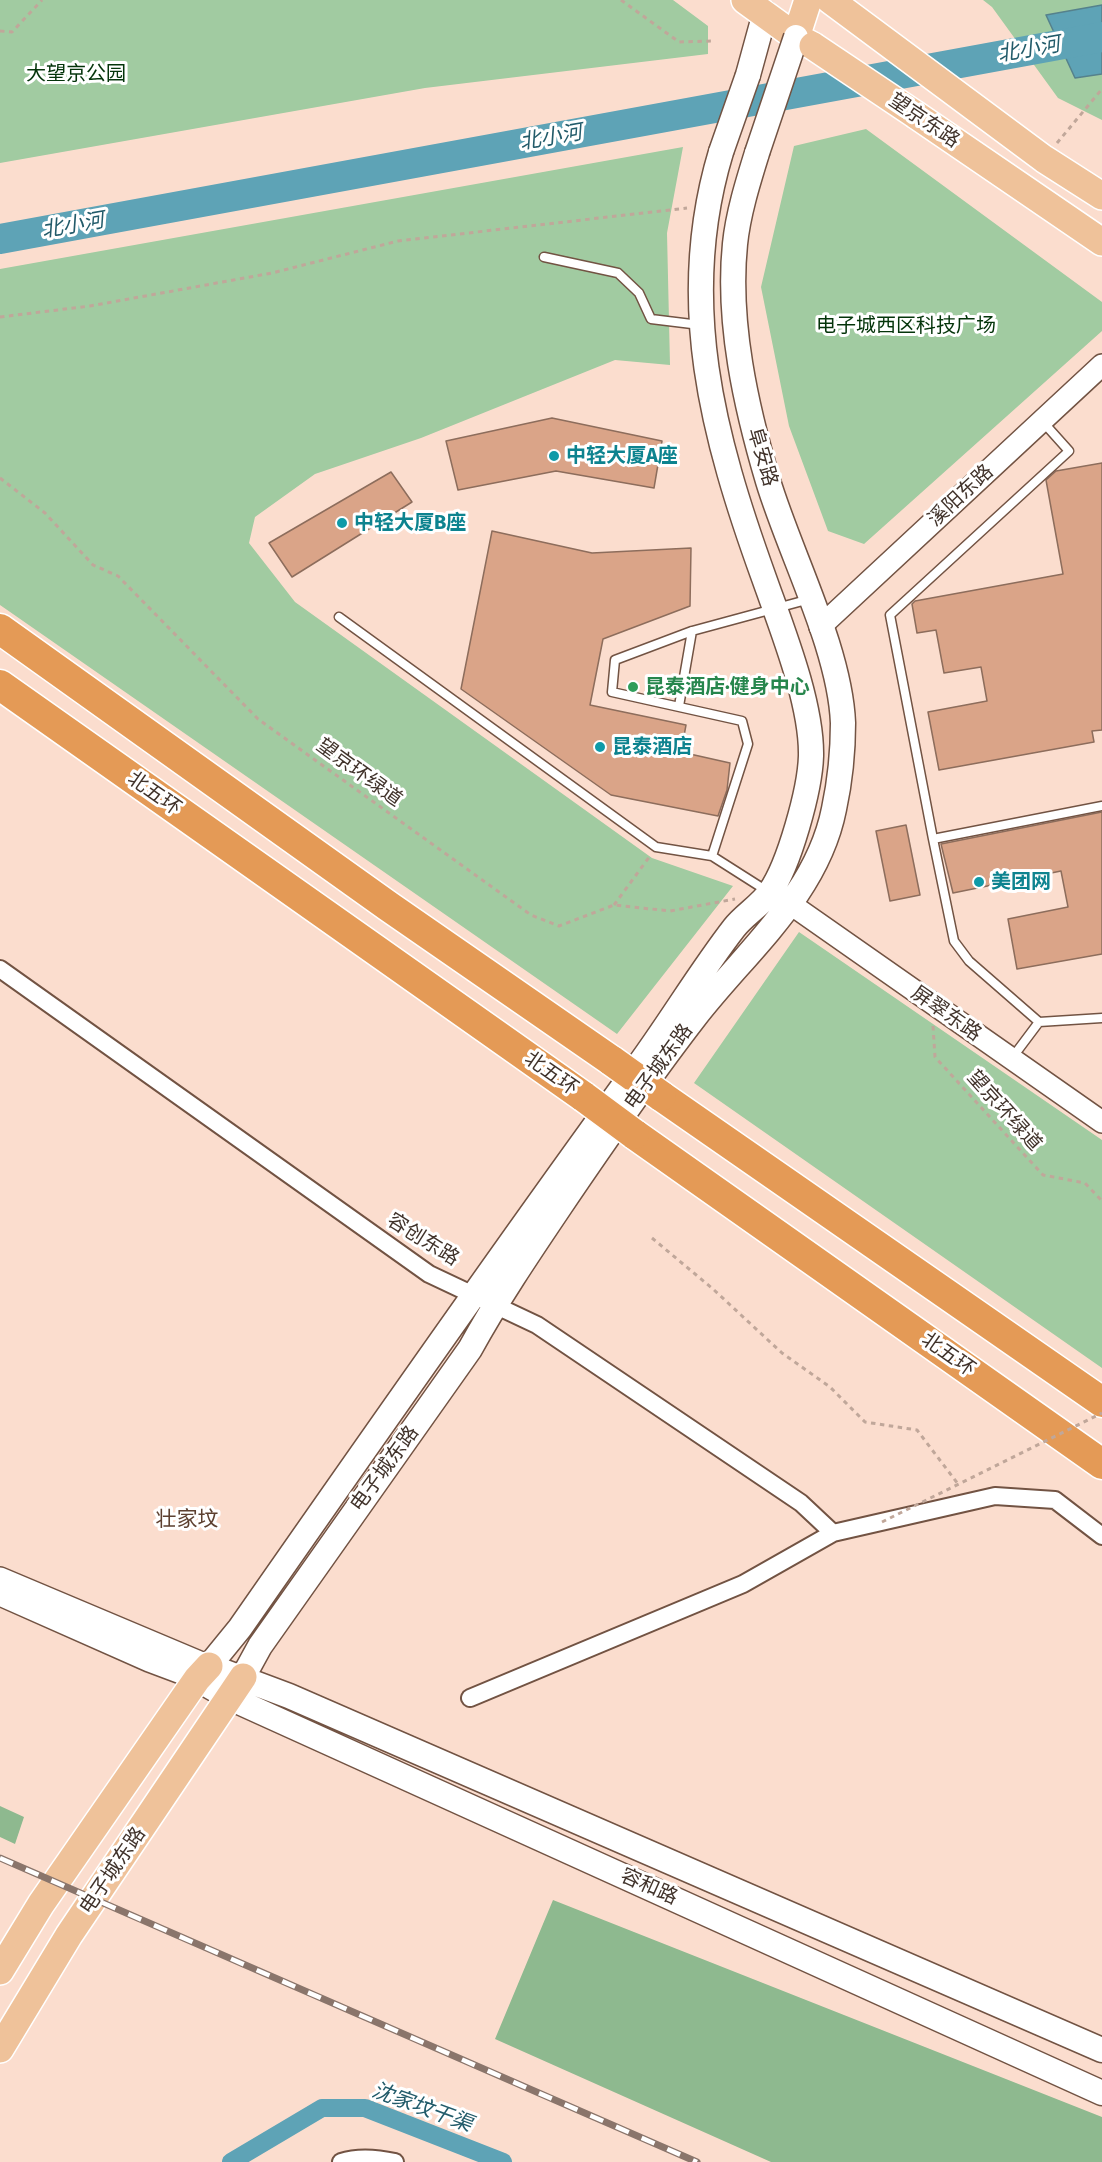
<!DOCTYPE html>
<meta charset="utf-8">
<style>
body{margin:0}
canvas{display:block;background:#fbddce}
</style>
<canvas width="1102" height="2162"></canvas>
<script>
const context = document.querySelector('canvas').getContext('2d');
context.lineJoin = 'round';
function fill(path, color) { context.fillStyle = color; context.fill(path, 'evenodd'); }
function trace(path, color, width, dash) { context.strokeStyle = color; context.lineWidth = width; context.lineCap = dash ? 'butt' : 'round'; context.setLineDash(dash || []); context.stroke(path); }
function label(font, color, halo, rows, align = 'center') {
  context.font = font + ' "Fira Sans","Noto Sans SC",sans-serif'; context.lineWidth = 6; context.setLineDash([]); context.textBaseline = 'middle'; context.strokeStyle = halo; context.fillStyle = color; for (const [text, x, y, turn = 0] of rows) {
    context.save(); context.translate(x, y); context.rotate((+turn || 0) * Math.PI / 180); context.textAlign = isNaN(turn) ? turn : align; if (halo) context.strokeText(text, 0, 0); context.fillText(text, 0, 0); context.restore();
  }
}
fill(new Path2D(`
 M0 0H673L708 26V54L425 88 0 163Z
 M983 0H1102V120L1058 98 992 7Z
 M866 129 1102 302V331L864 544 828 531 789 426 761 287 794 146Z
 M683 147 667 233 670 365 615 360 421 438 315 474 255 517 249 543 295 602 652 858 733 886 617 1034 0 605V269Z
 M799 932 1102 1140V1368L694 1083Z`), '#a1cba1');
fill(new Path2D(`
 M0 1806 24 1817 15 1844 0 1837Z
 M553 1900 1102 2117V2162H771L495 2039Z`), '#8eb98f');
const water = new Path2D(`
 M1102 5V74L1075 78 1046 15Z`);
fill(water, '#5ea3b6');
trace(water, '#55818c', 1.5);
trace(new Path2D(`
 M231 2162 322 2108H365L503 2162`), '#5ea3b6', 18);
trace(new Path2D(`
 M0 239 1102 37`), '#5ea3b6', 30);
const building = new Path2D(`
 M552 418 662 441 654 488 556 471 458 490 446 441Z
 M1102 463V730L1092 731 1094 742 939 770 928 712 987 701 981 667 944 673 936 630 917 633 912 604 915 601 1063 574 1046 480 1056 471Z
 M391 472 412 502 292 577 269 543Z
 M492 531 592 553 691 548 690 606 603 639 590 705 686 725 681 752 730 763 727 790 718 816 611 795 461 689Z
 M1102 812V954L1017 969 1008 919 1068 907 1061 871 953 893 941 844Z
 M906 825 920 895 890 901 876 831Z`);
fill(building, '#daa488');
trace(building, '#8d6d5c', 1.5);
const service = new Path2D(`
 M544 257 618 273 639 293 651 319 700 325
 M339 617 656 847 712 856
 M679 706 692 631
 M933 839 890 615 1069 451 1043 422
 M767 891 712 856 748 744 742 721 612 692 615 660 692 631 810 599
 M1039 1022 969 961 954 941 933 839 1102 806
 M1012 1058 1039 1022 1102 1018`);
const minor = new Path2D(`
 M0 969 429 1274 537 1325 801 1503 833 1533
 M470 1698 743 1584 833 1533 995 1496 1055 1500 1102 1536
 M341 2162C359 2156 377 2158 395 2162`);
const tertiary = new Path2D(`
 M820 627 1102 365
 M792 905 1102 1122
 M0 1578 209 1666
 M0 1595 149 1661 197 1679`);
const secondary = new Path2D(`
 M748 75 765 13
 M721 152C676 301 713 437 764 578 782 629 812 703 811 756 810 790 789 865 770 892 760 906 744 915 734 928 700 972 671 1021 638 1066 503 1251 371 1440 240 1628L209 1666 289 1696 1102 2050
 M243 1677 260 1646 470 1349C497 1300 528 1254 559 1208 603 1143 647 1079 695 1017 746 951 817 895 834 809 840 781 843 752 843 723 840 648 790 554 768 481 746 407 727 322 735 244 738 214 748 182 757 153
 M197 1679 230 1698 1102 2093`);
const primary = new Path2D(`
 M745 0 796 37 813 46
 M830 0 1044 159 1102 196
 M796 37 808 0
 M916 115 1102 242
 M0 1971 41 1904 197 1679 209 1666
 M0 2049 69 1935 243 1677`);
const motorway = new Path2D(`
 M0 629 388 906 612 1061
 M0 685 584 1097
 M661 1096 1102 1402
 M634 1134 1102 1464`);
trace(service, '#725343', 11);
trace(minor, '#725343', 20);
trace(tertiary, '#725343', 24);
trace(secondary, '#725343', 27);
trace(primary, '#fff', 30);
trace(motorway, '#fff', 33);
trace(new Path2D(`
 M621 0 679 42 714 41
 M0 31 12 32 42 0
 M1057 143 1102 89
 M0 317 90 306 272 273 398 241 687 208
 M0 478 45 513 93 565 118 576 258 719 531 915 559 926 614 905 670 911 735 899
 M614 905 650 856
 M933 1026 935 1057 1043 1175 1085 1183 1102 1201
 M652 1238 713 1289 782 1353 830 1387 865 1422 917 1430 958 1484`), '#c0a79a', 3, [4.5, 4.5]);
trace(service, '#fff', 8);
trace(minor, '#fff', 16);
trace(tertiary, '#fff', 21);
trace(secondary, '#fff', 24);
trace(primary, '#efc29a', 27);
trace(motorway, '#e49a56', 30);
const rail = new Path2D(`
 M0 1858 697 2162`);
trace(rail, '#8a756b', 7);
trace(rail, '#fff', 4.5, [14]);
const secondaryBridge = new Path2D(`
 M721 152 748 75
 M757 153 796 37`);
const primaryBridge = new Path2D(`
 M813 46 916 115`);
const motorwayBridge = new Path2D(`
 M612 1061 661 1096
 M584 1097 634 1134`);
trace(secondaryBridge, '#725343', 27, []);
trace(primaryBridge, '#fff', 30, []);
trace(motorwayBridge, '#fff', 33, []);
trace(new Path2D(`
 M882 1522 1102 1413`), '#c0a79a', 3, [4.5, 4.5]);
trace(secondaryBridge, '#fff', 24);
trace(primaryBridge, '#efc29a', 27);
trace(motorwayBridge, '#e49a56', 30);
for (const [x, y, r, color] of [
 [554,456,6,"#0f9aa8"],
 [342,523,6,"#0f9aa8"],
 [633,687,6,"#2e9e5b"],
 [600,747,6,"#0f9aa8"],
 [979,882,6,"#0f9aa8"]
]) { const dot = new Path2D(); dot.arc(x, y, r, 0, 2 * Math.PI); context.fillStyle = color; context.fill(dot); trace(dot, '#fff', 2); }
label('20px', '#04340a', '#fff', [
 ["大望京公园",76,74],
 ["电子城西区科技广场",906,326]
]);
label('20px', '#41332b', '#fff', [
 ["望京东路",924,121,34],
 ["阜安路",762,457,74],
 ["溪阳东路",961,496,-43],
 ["望京环绿道",359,773,36],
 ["北五环",154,794,35],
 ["屏翠东路",946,1014,35],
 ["电子城东路",659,1067,-54],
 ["北五环",551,1074,35],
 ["望京环绿道",1004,1111,48],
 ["容创东路",423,1240,32],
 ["北五环",948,1355,35],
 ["电子城东路",385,1469,-54],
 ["电子城东路",113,1871,-56],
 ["容和路",649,1887,24]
]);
label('bold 20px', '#0d838f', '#fff', [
 ["中轻大厦A座",566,456],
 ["中轻大厦B座",354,523],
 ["昆泰酒店",612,747],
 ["美团网",991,882]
], 'left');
label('bold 20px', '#27864d', '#fff', [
 ["昆泰酒店·健身中心",645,687]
], 'left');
label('italic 21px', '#225b6a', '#fff', [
 ["北小河",1029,50,-10],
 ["北小河",551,138,-10],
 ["北小河",73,226,-10],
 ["沈家坟干渠",422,2108,20]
]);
label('21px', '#5d4030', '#fff', [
 ["壮家坟",187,1520]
]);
</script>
